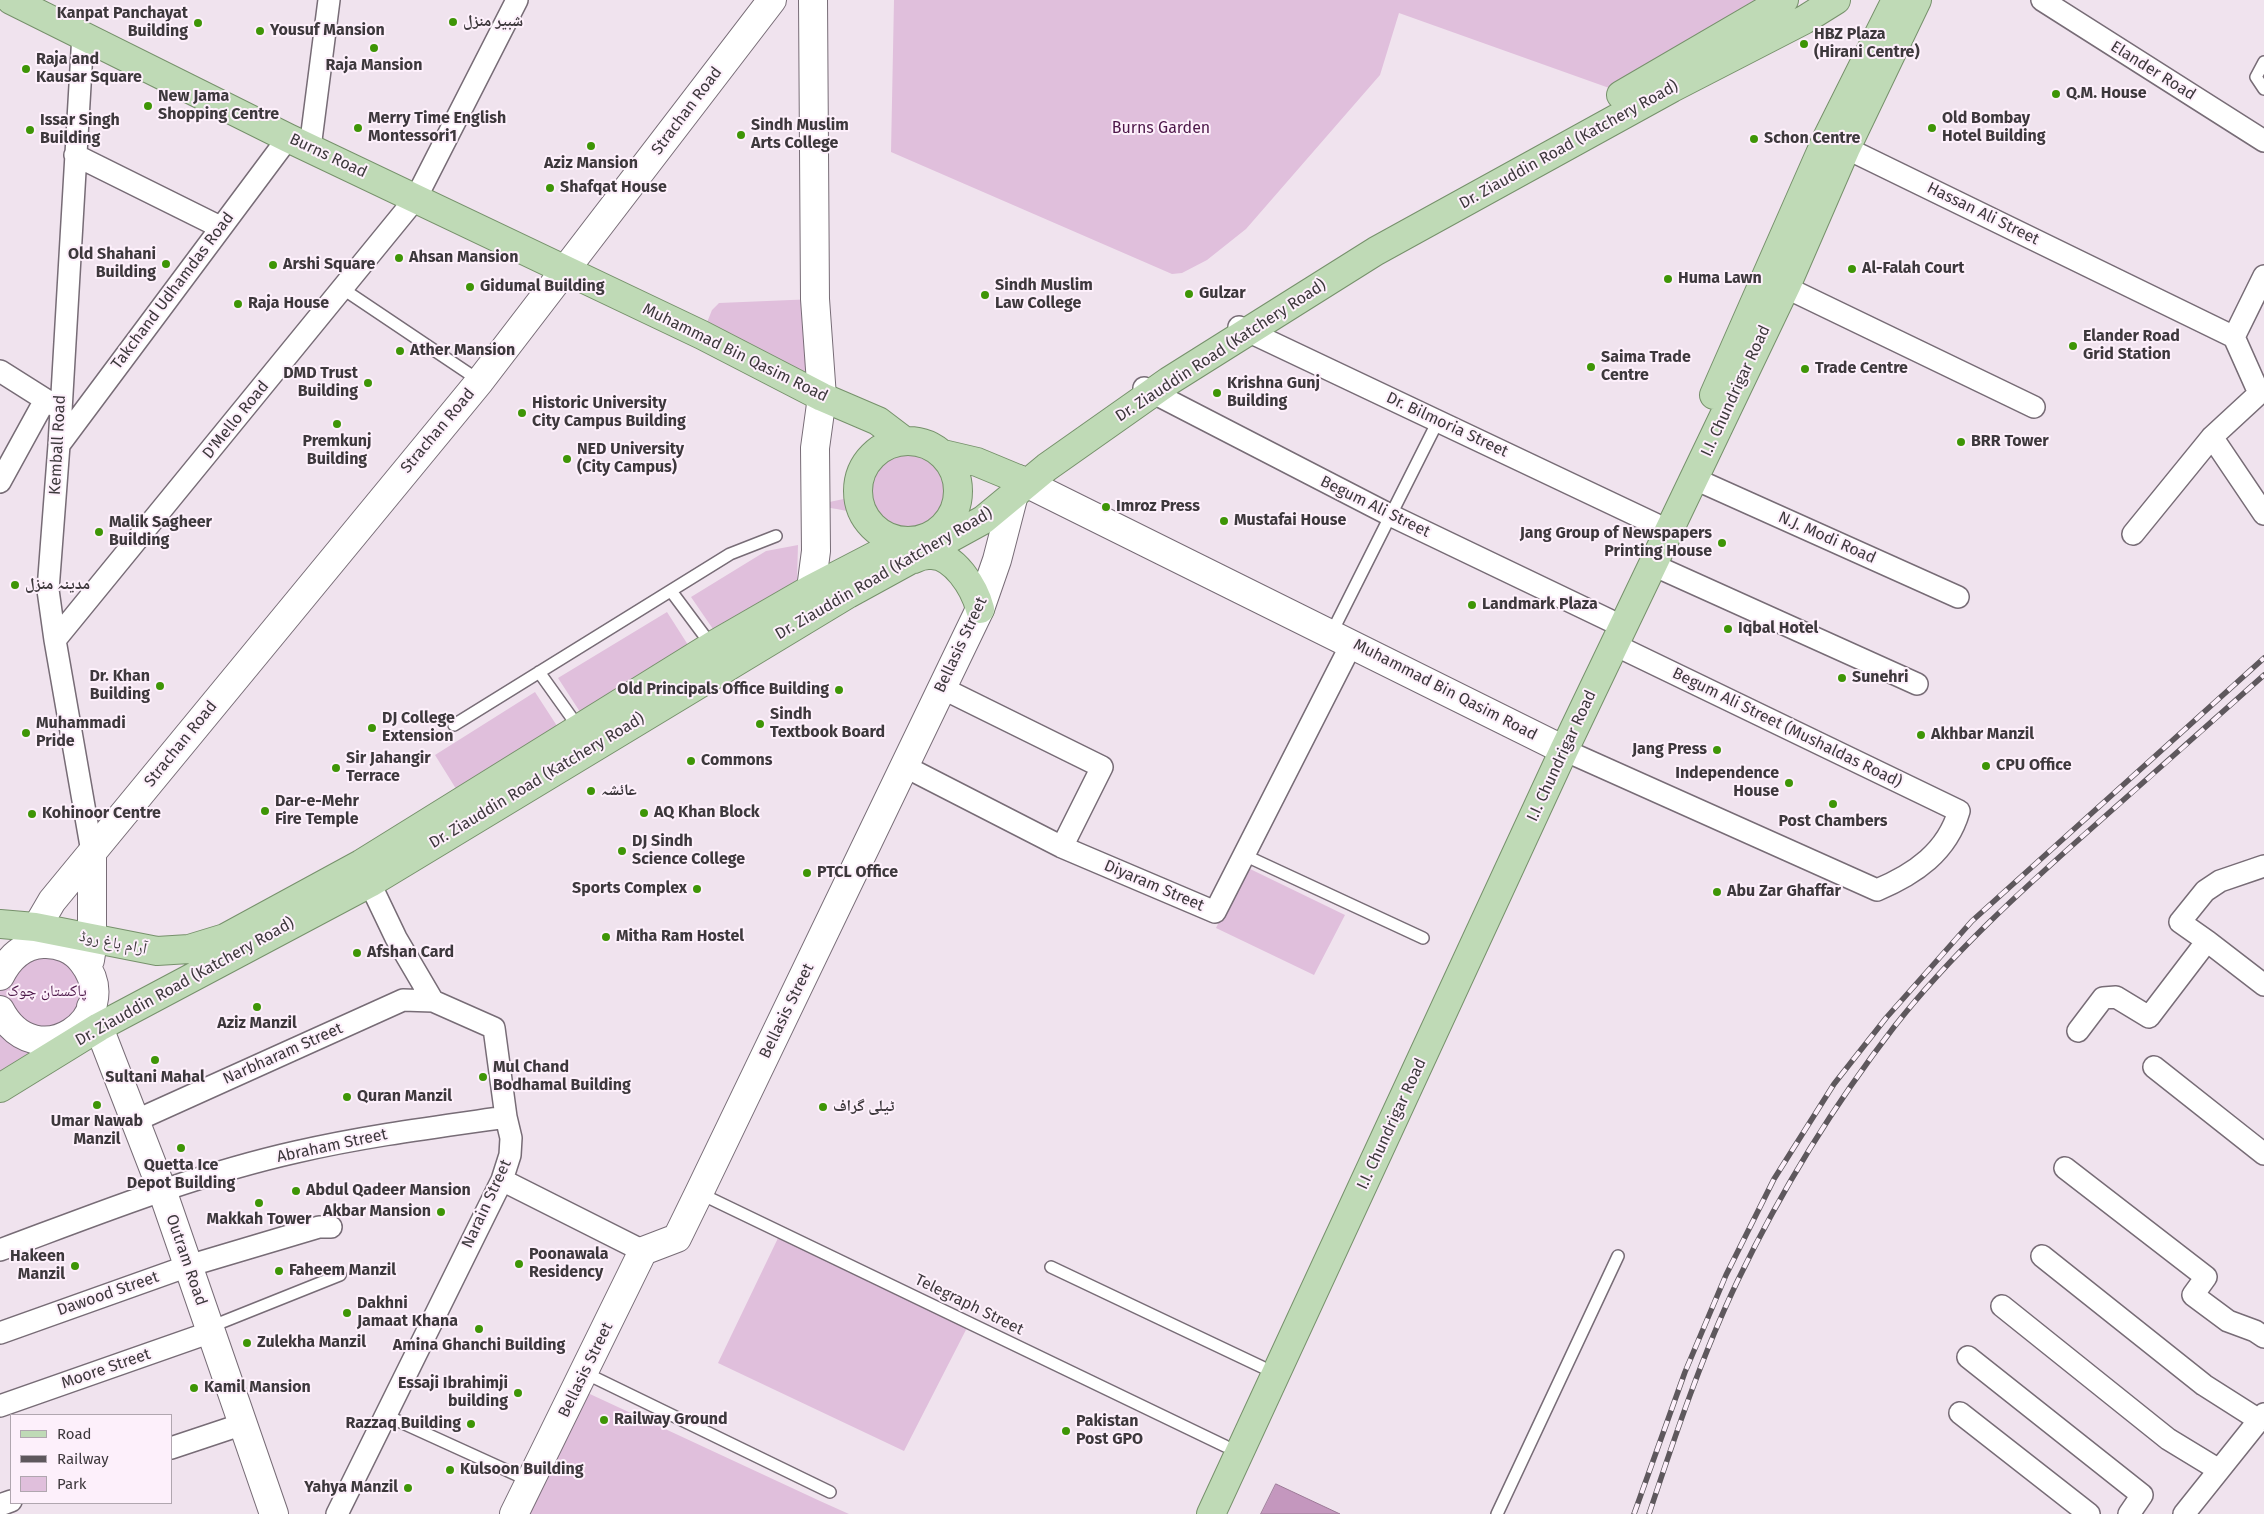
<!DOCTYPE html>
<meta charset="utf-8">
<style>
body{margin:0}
#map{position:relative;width:2264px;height:1514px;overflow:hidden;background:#f0e3ee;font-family:"Fira Sans",sans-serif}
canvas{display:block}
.legend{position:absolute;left:10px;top:1414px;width:162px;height:90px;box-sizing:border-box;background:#fdf0fb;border:1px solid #b0a6af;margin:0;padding:6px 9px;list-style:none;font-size:15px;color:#3d383c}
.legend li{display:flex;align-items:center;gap:10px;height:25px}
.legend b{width:25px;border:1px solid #b0a6af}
</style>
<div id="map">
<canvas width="2264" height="1514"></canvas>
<ul class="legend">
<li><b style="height:6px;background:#bfdab6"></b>Road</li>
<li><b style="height:6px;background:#5e585d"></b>Railway</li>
<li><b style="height:14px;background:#e0bfdc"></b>Park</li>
</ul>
</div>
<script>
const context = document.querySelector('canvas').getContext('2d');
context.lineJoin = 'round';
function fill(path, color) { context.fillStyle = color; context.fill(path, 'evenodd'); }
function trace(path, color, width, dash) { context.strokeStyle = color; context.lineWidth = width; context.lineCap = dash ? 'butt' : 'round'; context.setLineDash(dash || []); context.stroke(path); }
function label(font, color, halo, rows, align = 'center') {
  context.font = font + ' "Fira Sans","Noto Naskh Arabic",sans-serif'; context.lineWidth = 4; context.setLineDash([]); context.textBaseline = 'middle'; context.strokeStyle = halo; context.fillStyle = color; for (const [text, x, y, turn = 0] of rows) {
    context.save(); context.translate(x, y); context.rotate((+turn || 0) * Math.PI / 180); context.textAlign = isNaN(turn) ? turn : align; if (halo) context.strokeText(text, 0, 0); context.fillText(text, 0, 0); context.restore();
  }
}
fill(new Path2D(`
 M894 0H1758L1612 89 1399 13 1380 75 1246 229 1207 260 1182 273 1172 274 891 152Z
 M815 299 816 393 702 335 712 310 719 303Z
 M902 440C914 441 926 442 935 449 962 469 967 516 933 533 928 536 894 537 887 535 876 533 872 521 864 516 856 511 826 508 815 505L858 496C857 466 874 448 902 440Z
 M798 545 797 580 715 632 691 597 766 551Z
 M667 612 690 648 582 715 558 678Z
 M535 692 559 729 458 792 435 755Z
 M1246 867 1345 915 1314 975 1216 928Z
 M73 950 88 1016 0 1074V976L6 964Z
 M779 1236 971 1320 904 1451 718 1363Z
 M577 1388 820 1501 849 1514H514Z`), '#e0bfdc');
const water = new Path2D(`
 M1276 1484 1340 1514H1261Z`);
fill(water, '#c497be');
trace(water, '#9c7a97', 1);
const lane = new Path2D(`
 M2264 62 2256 77 2264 89
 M343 289 480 381
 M671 591 712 646
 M1331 634 1438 421
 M539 672 579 728
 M454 725 730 554 776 536
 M1244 855 1423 938
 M699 1193 1225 1446
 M1051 1267 1262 1367
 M210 1327 340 1275
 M585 1373 830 1492
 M385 1415 530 1481
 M1497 1514 1618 1256`);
const street = new Path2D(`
 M2042 0 2264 141
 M83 34 59 445 48 590 55 640 92 852
 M310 148 329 0
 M1846 148 2234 337 2259 393
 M75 155 220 227
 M1785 287 2034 407
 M1239 327 1655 524
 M2234 337 2264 276
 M0 371 57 407
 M1144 388 1392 516 1609 620
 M2212 437 2264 514
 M59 445 288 138
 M1695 479 1958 597
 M0 482 45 400
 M2133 534 2212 437 2264 389
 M1653 565 1917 684
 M55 640 416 198 517 0
 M942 688 1102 767 1062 847 1215 912 1352 643
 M1564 750 1877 890C1915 874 1947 852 1959 811L1615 645
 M904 766 1062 847
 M2207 941 2180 922 2205 891 2220 881 2264 866
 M2078 1031 2103 998 2116 997 2149 1017 2207 941 2264 985
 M2154 1067 2264 1154
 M137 1120 403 1000 433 1001
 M2065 1168 2206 1277 2193 1295 2228 1321 2255 1331 2264 1337
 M502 1180 643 1251
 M0 1250C97 1214 194 1175 296 1152 365 1136 436 1127 506 1117
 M2042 1256 2204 1385 2259 1420
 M2002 1306 2168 1439 2219 1470
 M0 1333 188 1266 319 1227H331
 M1968 1357 2142 1495 2129 1514
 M0 1406 211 1332
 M1960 1413 2089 1514
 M171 1448 243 1424
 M0 1505 11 1501
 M337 1514 502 1180 510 1155 511 1138 506 1117 494 1028 433 1001 396 938 363 869
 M2184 1514 2264 1414`);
const secondary = new Path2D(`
 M811 589 816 551 815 448 822 397 815 299 813 0
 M24 949 52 901 480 381 772 0
 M90 960 92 947V852
 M0 976C9 958 22 945 43 944 59 943 74 950 83 962 126 1017 36 1079 0 1010
 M91 1007 162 1190 274 1514
 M514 1514 643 1251 677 1238 699 1193 980 609 997 560 1018 479 1564 750`);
const primary = new Path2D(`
 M11 0 288 138 702 335 822 397 878 421 903 440
 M1621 95 1784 0
 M1714 395 1827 138 1896 0
 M858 491a50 50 0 1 1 100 0a50 50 0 1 1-100 0Z
 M943 454 977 462 1018 479
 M914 559C918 557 924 555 929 555 954 553 975 589 980 609
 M0 924 35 927 157 951 189 949 225 938 361 864 712 646 811 589 890 548 918 543 930 536
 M0 1088 99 1027 370 883 848 594 983 520 1047 467 1169 381 1376 251 1672 88 1804 20 1836 0
 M1211 1514 1564 750 1787 284 1846 148 1917 0`);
trace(lane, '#776c76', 14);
trace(street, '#776c76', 24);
trace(secondary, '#776c76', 30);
trace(primary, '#76916b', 30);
trace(lane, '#fff', 11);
trace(street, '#fff', 21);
trace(secondary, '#fff', 28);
trace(primary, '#bfdab6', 28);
const rail = new Path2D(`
 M1634 1514 1685 1372 1726 1275 1774 1179 1834 1084 1886 1018 1972 921 2264 658
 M1649 1514C1675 1436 1702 1355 1738 1280 1781 1191 1833 1106 1894 1027 1952 953 2023 889 2093 827 2150 777 2207 726 2264 675`);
trace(rail, '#5e585d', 5.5);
trace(rail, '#fdf0fb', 4, [11]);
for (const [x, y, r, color] of [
 [453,22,5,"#3e9506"],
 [198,23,5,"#3e9506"],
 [260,31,5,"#3e9506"],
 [1804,44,5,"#3e9506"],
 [374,48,5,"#3e9506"],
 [26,69,5,"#3e9506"],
 [2056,94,5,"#3e9506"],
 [148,106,5,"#3e9506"],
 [358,128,5,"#3e9506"],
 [1932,128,5,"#3e9506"],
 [30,130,5,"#3e9506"],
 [741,135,5,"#3e9506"],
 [1754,139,5,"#3e9506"],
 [591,146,5,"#3e9506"],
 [550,188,5,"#3e9506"],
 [399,258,5,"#3e9506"],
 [166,264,5,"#3e9506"],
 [273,265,5,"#3e9506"],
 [1852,269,5,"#3e9506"],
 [1668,279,5,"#3e9506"],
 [470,287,5,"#3e9506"],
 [1189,294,5,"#3e9506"],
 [985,295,5,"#3e9506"],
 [238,304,5,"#3e9506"],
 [2073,346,5,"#3e9506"],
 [400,351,5,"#3e9506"],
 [1591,367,5,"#3e9506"],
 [1805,369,5,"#3e9506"],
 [368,383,5,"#3e9506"],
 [1217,393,5,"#3e9506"],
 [522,413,5,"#3e9506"],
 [337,424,5,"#3e9506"],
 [1961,442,5,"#3e9506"],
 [567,459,5,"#3e9506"],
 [1106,507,5,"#3e9506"],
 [1224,521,5,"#3e9506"],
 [99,532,5,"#3e9506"],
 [1722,543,5,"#3e9506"],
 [15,585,5,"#3e9506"],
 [1472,605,5,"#3e9506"],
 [1728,629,5,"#3e9506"],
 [1842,678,5,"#3e9506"],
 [160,686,5,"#3e9506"],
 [839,690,5,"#3e9506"],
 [760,724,5,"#3e9506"],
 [372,728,5,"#3e9506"],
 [26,733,5,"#3e9506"],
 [1921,735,5,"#3e9506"],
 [1717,750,5,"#3e9506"],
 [691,761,5,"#3e9506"],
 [1986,766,5,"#3e9506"],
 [336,768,5,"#3e9506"],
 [1789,783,5,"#3e9506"],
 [591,791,5,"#3e9506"],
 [1833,804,5,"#3e9506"],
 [265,811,5,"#3e9506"],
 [644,813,5,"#3e9506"],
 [32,814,5,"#3e9506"],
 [622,851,5,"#3e9506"],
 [807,873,5,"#3e9506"],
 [697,889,5,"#3e9506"],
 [1717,892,5,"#3e9506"],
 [606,937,5,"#3e9506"],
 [357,953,5,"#3e9506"],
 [257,1007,5,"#3e9506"],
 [155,1060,5,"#3e9506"],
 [483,1077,5,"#3e9506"],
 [347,1097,5,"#3e9506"],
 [97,1105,5,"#3e9506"],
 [823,1107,5,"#3e9506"],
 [181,1148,5,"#3e9506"],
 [296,1191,5,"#3e9506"],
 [259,1203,5,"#3e9506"],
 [441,1212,5,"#3e9506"],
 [519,1264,5,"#3e9506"],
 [75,1266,5,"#3e9506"],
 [279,1271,5,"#3e9506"],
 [347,1313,5,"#3e9506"],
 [479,1329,5,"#3e9506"],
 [247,1343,5,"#3e9506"],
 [194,1388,5,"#3e9506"],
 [518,1393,5,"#3e9506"],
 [604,1420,5,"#3e9506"],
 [471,1424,5,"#3e9506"],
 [1066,1431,5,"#3e9506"],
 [450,1470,5,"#3e9506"],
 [408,1488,5,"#3e9506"]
]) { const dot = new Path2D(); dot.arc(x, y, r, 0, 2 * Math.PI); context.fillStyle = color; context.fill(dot); trace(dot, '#fdf0fb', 2); }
label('bold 16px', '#3d383c', '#fdf0fb', [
 ["Kanpat Panchayat",188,14,"right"],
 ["Building",188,32,"right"],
 ["شبیر منزل",463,22],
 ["Yousuf Mansion",270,31],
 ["HBZ Plaza",1814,35],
 ["(Hirani Centre)",1814,53],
 ["Raja and",36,60],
 ["Kausar Square",36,78],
 ["Raja Mansion",374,66,"center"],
 ["Q.M. House",2066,94],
 ["New Jama",158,97],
 ["Shopping Centre",158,115],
 ["Merry Time English",368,119],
 ["Montessori1",368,137],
 ["Old Bombay",1942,119],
 ["Hotel Building",1942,137],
 ["Issar Singh",40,121],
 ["Building",40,139],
 ["Sindh Muslim",751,126],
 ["Arts College",751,144],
 ["Schon Centre",1764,139],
 ["Aziz Mansion",591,164,"center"],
 ["Shafqat House",560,188],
 ["Old Shahani",156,255,"right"],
 ["Building",156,273,"right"],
 ["Ahsan Mansion",409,258],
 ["Arshi Square",283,265],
 ["Al-Falah Court",1862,269],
 ["Huma Lawn",1678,279],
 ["Sindh Muslim",995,286],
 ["Law College",995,304],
 ["Gidumal Building",480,287],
 ["Gulzar",1199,294],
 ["Raja House",248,304],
 ["Elander Road",2083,337],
 ["Grid Station",2083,355],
 ["Ather Mansion",410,351],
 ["Saima Trade",1601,358],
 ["Centre",1601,376],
 ["Trade Centre",1815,369],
 ["DMD Trust",358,374,"right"],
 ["Building",358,392,"right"],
 ["Krishna Gunj",1227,384],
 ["Building",1227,402],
 ["Historic University",532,404],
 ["City Campus Building",532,422],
 ["Premkunj",337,442,"center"],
 ["Building",337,460,"center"],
 ["BRR Tower",1971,442],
 ["NED University",577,450],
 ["(City Campus)",577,468],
 ["Imroz Press",1116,507],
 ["Mustafai House",1234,521],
 ["Malik Sagheer",109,523],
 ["Building",109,541],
 ["Jang Group of Newspapers",1712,534,"right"],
 ["Printing House",1712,552,"right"],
 ["مدینہ منزل",25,585],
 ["Landmark Plaza",1482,605],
 ["Iqbal Hotel",1738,629],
 ["Dr. Khan",150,677,"right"],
 ["Building",150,695,"right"],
 ["Sunehri",1852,678],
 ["Old Principals Office Building",829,690,"right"],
 ["Sindh",770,715],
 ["Textbook Board",770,733],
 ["DJ College",382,719],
 ["Extension",382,737],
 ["Muhammadi",36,724],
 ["Pride",36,742],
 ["Akhbar Manzil",1931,735],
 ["Jang Press",1707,750,"right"],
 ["Sir Jahangir",346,759],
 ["Terrace",346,777],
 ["Commons",701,761],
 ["CPU Office",1996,766],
 ["Independence",1779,774,"right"],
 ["House",1779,792,"right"],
 ["عائشہ",601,791],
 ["Dar-e-Mehr",275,802],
 ["Fire Temple",275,820],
 ["AQ Khan Block",654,813],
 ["Kohinoor Centre",42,814],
 ["Post Chambers",1833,822,"center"],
 ["DJ Sindh",632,842],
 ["Science College",632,860],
 ["PTCL Office",817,873],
 ["Sports Complex",687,889,"right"],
 ["Abu Zar Ghaffar",1727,892],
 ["Mitha Ram Hostel",616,937],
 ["Afshan Card",367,953],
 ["Aziz Manzil",257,1024,"center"],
 ["Mul Chand",493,1068],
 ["Bodhamal Building",493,1086],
 ["Sultani Mahal",155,1078,"center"],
 ["Quran Manzil",357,1097],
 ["ٹیلی گراف",833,1107],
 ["Umar Nawab",97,1122,"center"],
 ["Manzil",97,1140,"center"],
 ["Quetta Ice",181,1166,"center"],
 ["Depot Building",181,1184,"center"],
 ["Abdul Qadeer Mansion",306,1191],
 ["Akbar Mansion",431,1212,"right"],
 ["Makkah Tower",259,1220,"center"],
 ["Poonawala",529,1255],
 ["Residency",529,1273],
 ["Hakeen",65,1257,"right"],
 ["Manzil",65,1275,"right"],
 ["Faheem Manzil",289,1271],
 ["Dakhni",357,1304],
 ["Jamaat Khana",357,1322],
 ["Zulekha Manzil",257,1343],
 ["Amina Ghanchi Building",479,1346,"center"],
 ["Essaji Ibrahimji",508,1384,"right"],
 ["building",508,1402,"right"],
 ["Kamil Mansion",204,1388],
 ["Railway Ground",614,1420],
 ["Pakistan",1076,1422],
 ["Post GPO",1076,1440],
 ["Razzaq Building",461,1424,"right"],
 ["Kulsoon Building",460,1470],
 ["Yahya Manzil",398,1488,"right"]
], 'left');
label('16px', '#3d383c', '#fdf0fb', [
 ["Elander Road",2153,71,32],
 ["Strachan Road",687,111,-53],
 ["Dr. Ziauddin Road (Katchery Road)",1569,145,-29],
 ["Burns Road",328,156,25],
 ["Hassan Ali Street",1983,214,26],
 ["Takchand Udhamdas Road",173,291,-53],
 ["Dr. Ziauddin Road (Katchery Road)",1221,351,-33],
 ["Muhammad Bin Qasim Road",735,353,26],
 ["I.I. Chundrigar Road",1736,391,-65],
 ["D'Mello Road",236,420,-51],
 ["Dr. Bilmoria Street",1447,425,25],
 ["Strachan Road",438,431,-50],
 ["Kemball Road",58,445,-87],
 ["Begum Ali Street",1375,507,26],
 ["N.J. Modi Road",1827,538,24],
 ["Dr. Ziauddin Road (Katchery Road)",884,574,-30],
 ["Bellasis Street",961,645,-65],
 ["Muhammad Bin Qasim Road",1445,690,27],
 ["Begum Ali Street (Mushaldas Road)",1787,728,26],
 ["Strachan Road",181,744,-51],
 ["I.I. Chundrigar Road",1562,756,-65],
 ["Dr. Ziauddin Road (Katchery Road)",537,781,-31],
 ["Diyaram Street",1154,886,23],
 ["آرام باغ روڈ",113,943,11],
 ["Dr. Ziauddin Road (Katchery Road)",185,982,-29],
 ["Bellasis Street",787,1011,-64],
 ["Narbharam Street",283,1054,-24],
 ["I.I. Chundrigar Road",1392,1124,-65],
 ["Abraham Street",332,1146,-12],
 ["Narain Street",487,1204,-65],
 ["Outram Road",186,1260,71],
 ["Dawood Street",108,1294,-19],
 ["Telegraph Street",969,1305,26],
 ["Moore Street",106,1369,-19],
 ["Bellasis Street",586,1370,-64]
]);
label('16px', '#4c1648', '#fdf0fb', [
 ["Burns Garden",1161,129],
 ["پاکستان چوک",47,992]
]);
</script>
